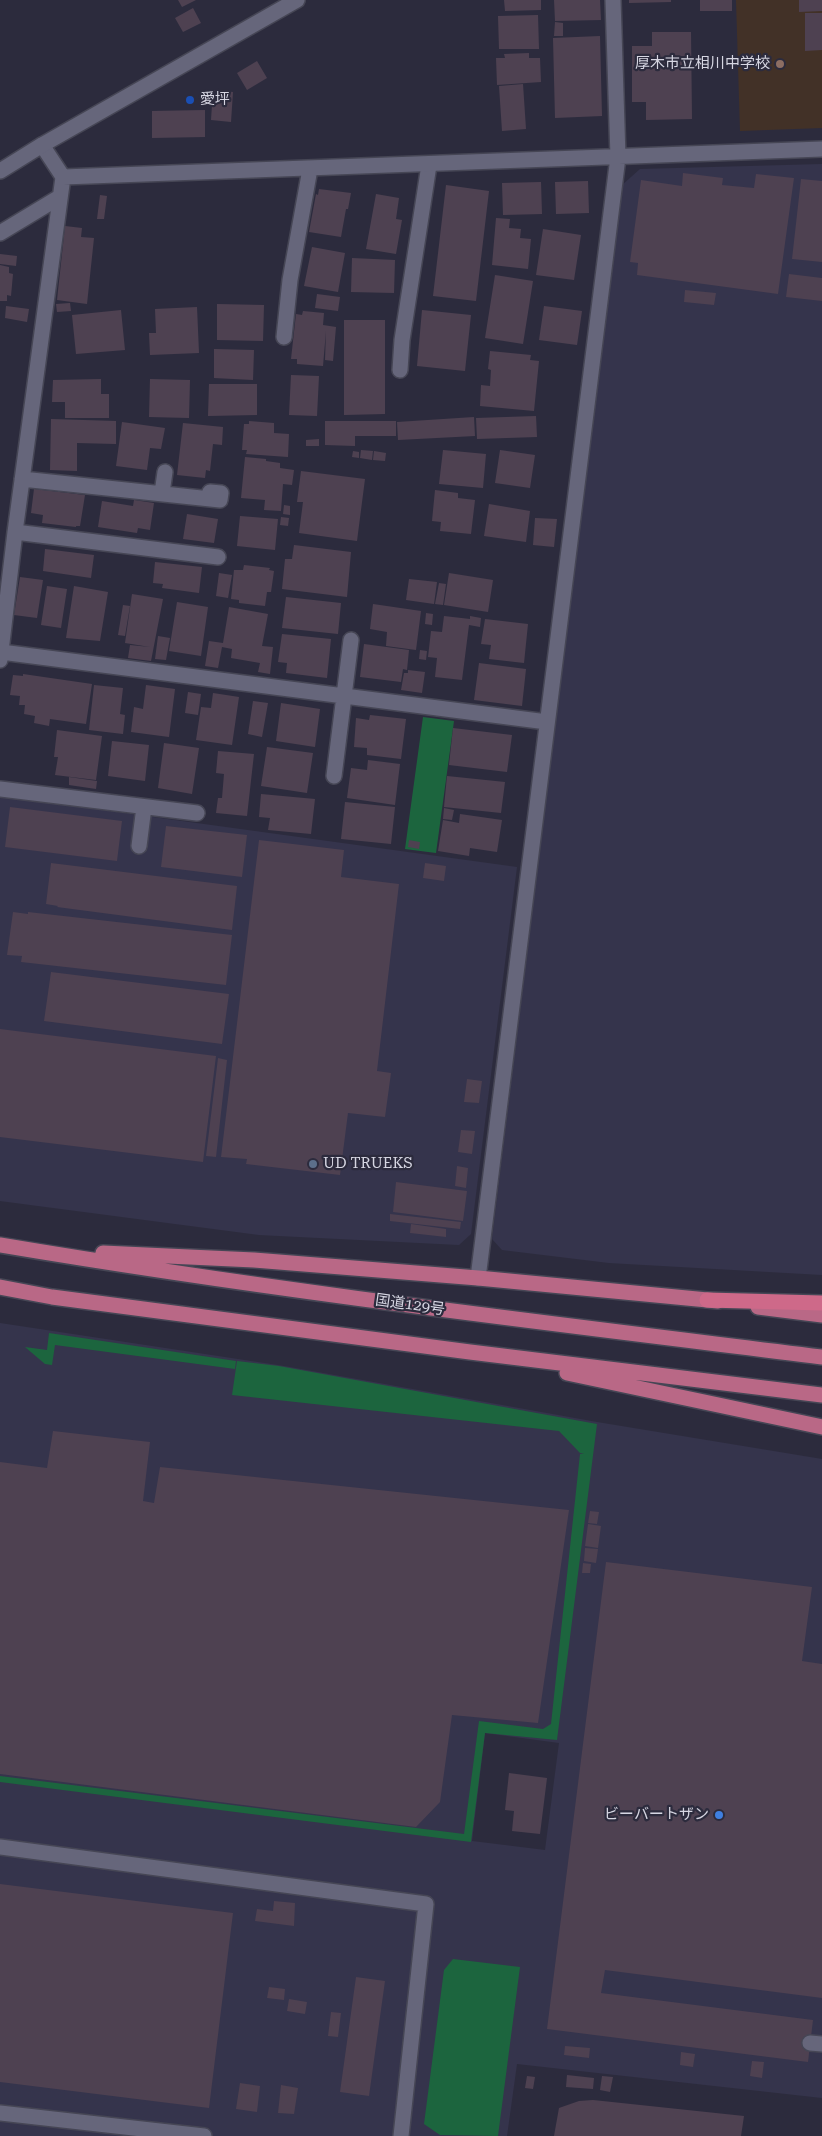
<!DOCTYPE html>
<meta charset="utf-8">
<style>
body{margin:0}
canvas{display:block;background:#2c2b3d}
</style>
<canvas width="822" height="2136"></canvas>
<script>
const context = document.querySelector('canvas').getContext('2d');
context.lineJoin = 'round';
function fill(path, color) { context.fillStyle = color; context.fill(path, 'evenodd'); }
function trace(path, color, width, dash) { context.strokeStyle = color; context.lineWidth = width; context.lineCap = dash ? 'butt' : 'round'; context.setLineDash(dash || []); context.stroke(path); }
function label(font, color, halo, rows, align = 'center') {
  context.font = font + ' "Roboto Serif","Noto Sans JP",serif'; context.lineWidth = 4.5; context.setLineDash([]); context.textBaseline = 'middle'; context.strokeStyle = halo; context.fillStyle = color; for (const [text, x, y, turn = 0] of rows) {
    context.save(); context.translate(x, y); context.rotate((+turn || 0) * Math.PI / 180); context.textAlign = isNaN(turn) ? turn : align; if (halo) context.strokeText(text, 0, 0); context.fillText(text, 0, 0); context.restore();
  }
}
fill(new Path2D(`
 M822 164V1275L609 1263 502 1250 492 1239 621 186 640 169Z
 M0 796 517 867 471 1234 459 1245 259 1235 0 1201Z
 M0 1323 284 1366 597 1422 822 1459V2098L517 2064 507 2136H0ZM485 1733 559 1743 545 1850 472 1841Z`), '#35344c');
fill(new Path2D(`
 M736 0H822V128L740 131Z`), '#423127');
fill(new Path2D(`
 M423 717 454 721 436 853 405 849Z
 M49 1333 236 1361 235 1369 55 1345 52 1365 45 1364 25 1347 47 1350Z
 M237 1361 279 1366 597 1424 557 1740 485 1733 471 1842 0 1782V1776L464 1834 479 1721 543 1729 551 1724 580 1454H584L580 1453 559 1431 232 1395Z
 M453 1959 520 1967 498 2136 440 2135 424 2124 444 1970Z`), '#1c653e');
fill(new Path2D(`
 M178 0H196L182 7Z
 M504 0H541V10L505 11Z
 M554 0H600L601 20 555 21Z
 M629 0H671V2L629 3Z
 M700 0H732V11H700Z
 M799 0H822V11L799 12Z
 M193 8 201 23 183 32 175 18Z
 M805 13H822V50L805 51Z
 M538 15 539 49H499L498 16Z
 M555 22 563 23V36H554Z
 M652 32H691L692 119 646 120V102H632V46H652Z
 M600 36 602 116 555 118 553 38Z
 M529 53V58H540L541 82 497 85 496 58H505L504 54Z
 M257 61 267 78 247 90 237 73Z
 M523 84 526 129 502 131 499 86Z
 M213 90 233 92 231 122 211 120Z
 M205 110V137L152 138V111Z
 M683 173 723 178 722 185 754 188 756 174 794 178 778 294 637 275 638 263 630 262 641 180 682 186Z
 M801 179 822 181V262L792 259Z
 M588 181 589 213 556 214 555 182Z
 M541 182 542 214 503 215 502 183Z
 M446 185 489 191 476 301 433 296Z
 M319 189 351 193 348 209H346L341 237 309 232 316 194 318 195Z
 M376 194 399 198 396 219 402 220 396 254 366 249Z
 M100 195 107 196 104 219H97Z
 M496 218 510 219 509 228 521 229 520 238 531 239 528 269 492 265Z
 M65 226 82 228 81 237 94 238 87 304 57 300Z
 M543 229 581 235 574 280 536 275Z
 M312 247 345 253 338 292 304 286Z
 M0 254 17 256 16 266 0 264Z
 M352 258 395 260 394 293 351 292Z
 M0 265 9 267V273L13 274 11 296 7 295V301H0Z
 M789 274 822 278V301L786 297Z
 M495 275 533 281 523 344 485 338Z
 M685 290 716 293 714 305 684 302Z
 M317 294 340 297 338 311 315 308Z
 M70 303 71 311 57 312 56 304Z
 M217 304 264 305 263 341 217 340Z
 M6 306 29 309 27 322 5 318Z
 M544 306 582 311 577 345 539 340Z
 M197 307 199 353 150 355 149 333H156L155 309Z
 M121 310 125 350 76 354 72 315Z
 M422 310 471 315 465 371 417 366Z
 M303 311 324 313 323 325 336 327 333 361 325 360 326 331 323 366 297 364V359H291L296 314 302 315Z
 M344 320H385V414L344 415Z
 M214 349 254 350 253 380 214 378Z
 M490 351 531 355 530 360 539 361 534 411 480 406 481 385 490 386 491 370 488 369Z
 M291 375 319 376 317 416 289 415Z
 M101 379V394H109V418H65V402H52L53 380Z
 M150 379 190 380 189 418 149 417Z
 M209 384H257V415L208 416Z
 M536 416 537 437 477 439 476 418Z
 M474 417 475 436 398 440 397 422Z
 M51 419 116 421V444L77 443V471L50 470Z
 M249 421 274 423V433L289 434 288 457 246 454 247 450H242L244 424H249Z
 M325 421H396V436H355V446L325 445Z
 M122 422 165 428 161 449 150 448 147 470 116 466Z
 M183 423 223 427 222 445 213 444 210 471 206 470 205 478 177 475Z
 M319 439V446H306V440Z
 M361 450 373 451 372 460 360 458Z
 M443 450 486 454 483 488 439 484Z
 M500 450 535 455 530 488 495 483Z
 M353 451 359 452V458L352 457Z
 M374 451 386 453 385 461 373 460Z
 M245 457 266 459V461L280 463V468L294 470 292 485 283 484 281 511 264 510 265 500 241 498Z
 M301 471 365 479 357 541 299 533 303 502H297Z
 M34 489 85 495 80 526H76V527L42 523 43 515 31 513Z
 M435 490 458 493V498L475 500 471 534 440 531 441 522 432 521Z
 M134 500 154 503 150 530 138 528 137 533 98 527 102 501 133 506Z
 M489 504 530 511 526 542 484 536Z
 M284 505 290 506V515L283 514Z
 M187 514 218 519 214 543 183 539Z
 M240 516 278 519 275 550 237 546Z
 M281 517 289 518 288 526 280 525Z
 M535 518 557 519 554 547 533 545Z
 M294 545 351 552 347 597 282 589 285 559H292Z
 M45 549 94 555 91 578 43 571Z
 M155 562 202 567 199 593 162 588 163 584 153 583Z
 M244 565 270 568 269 570 274 571 271 592H267L265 606 239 603V600L231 599 234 570H243Z
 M219 573 232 575 228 598 216 596Z
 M449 573 493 580 488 612 444 605Z
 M20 577 43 580 37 618 14 615Z
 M409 579 437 582 434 604 406 600Z
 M439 583 446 584 443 605 435 604Z
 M47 586 67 589 61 628 41 625Z
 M74 586 108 592 100 641 66 638Z
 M132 594 163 599 151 661 128 658 130 645 150 647 125 643Z
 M286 597 341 603 338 634 282 628Z
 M177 602 208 607 201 656 169 651Z
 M373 604 421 611 416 650 386 646 387 632 370 629Z
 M123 605 130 606 125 636 118 635Z
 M229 607 268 614 262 646 273 647 270 674 258 672 260 663 231 658 232 649 222 647 218 668 205 666 209 641 223 643Z
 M426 613 433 614 432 625 425 624Z
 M444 616 470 619V616L481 618 480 627 469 625 462 680 435 677 437 658 428 657 431 631 442 632Z
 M485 619 528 624 524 663 489 659 491 645 481 644Z
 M282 634 331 639 327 678 286 673 287 663 278 662Z
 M158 636 170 638 166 660 155 659Z
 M364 644 409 650 407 670 403 669 401 682 360 677Z
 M420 650 427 651 426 660 419 659Z
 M479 663 526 669 522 706 474 700Z
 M408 670 425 672 422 693 401 690 404 673H408Z
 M23 674 92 684 86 724 50 719 49 726 34 723 35 716 24 714 25 705H19L20 696 10 695 13 675 23 676Z
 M94 685 123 688 120 714 125 715 123 734 89 730Z
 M146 685 175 689 169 737 131 732 134 707 143 709Z
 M188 692 201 694 198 715 185 713Z
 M213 693 239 697 232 745 196 740 201 707 211 708Z
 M253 701 268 703 262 737 248 734Z
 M281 703 320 709 315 747 276 741Z
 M370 715 406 719 401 759 367 755V748L354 747 356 718 369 720Z
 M453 728 512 735 507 772 449 765Z
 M57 730 102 736 96 780 55 775 58 757H54Z
 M112 741 149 745 145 781 108 776Z
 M164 743 199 748 192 794 158 788Z
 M267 747 313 753 307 793 261 786Z
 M218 751 254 754 247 816 216 813 218 798H222L224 774 216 773Z
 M368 760 400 764 395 805 347 798 351 768 367 770Z
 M447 776 505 782 501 813 444 807Z
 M69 777 97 781 96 789 69 785Z
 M261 794 315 799 311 834 268 830 270 818 259 817Z
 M345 802 395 807 391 844 341 839Z
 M10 807 122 821 117 861 5 847Z
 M444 808 454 810 452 820 443 819Z
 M460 814 502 820 497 852 470 848 469 856 438 851 443 820 459 823Z
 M166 826 247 835 242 877 161 867Z
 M259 840 344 850 341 877 399 884 377 1071 391 1073 385 1117 348 1113 340 1175 246 1164 247 1159 221 1157Z
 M409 840 420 842 419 849 408 847Z
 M51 863 237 886 232 930 57 907 58 906 46 904Z
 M425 863 446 866 444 881 423 878Z
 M13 912 28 914V912L232 935 226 985 21 962 22 956 7 955Z
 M51 972 229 994 222 1044 44 1021Z
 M0 1029 216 1056 203 1162 0 1137Z
 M218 1058 227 1060 216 1157 206 1156Z
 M467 1079 482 1081 479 1103 464 1102Z
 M461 1130 475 1131 472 1154 458 1152Z
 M457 1166 468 1168 466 1188 455 1186Z
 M396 1182 467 1191 463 1221 393 1212Z
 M390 1214 461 1222 460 1229 390 1221Z
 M411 1224 446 1229V1237L410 1233Z
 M53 1431 150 1442 143 1501 154 1503 160 1467 569 1510 538 1723 452 1715 440 1802 416 1827 0 1774V1462L47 1468Z
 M590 1511 599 1512 597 1524 588 1523Z
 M588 1524 601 1526 598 1548 585 1546Z
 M585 1548 598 1549 596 1563 584 1561Z
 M606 1562 812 1587 802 1661 822 1664V1998L605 1970 601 1993 813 2020 808 2062 547 2029Z
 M583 1563 591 1564 590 1573H582Z
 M509 1773 547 1778 540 1834 512 1831 514 1811 505 1810Z
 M0 1884 233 1913 209 2108 0 2082Z
 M274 1901 295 1903 294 1926 255 1921 257 1909 273 1911Z
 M356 1977 385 1981 369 2096 340 2092Z
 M269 1987 285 1989 284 2000 267 1998Z
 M289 1999 307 2002 305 2014 287 2011Z
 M331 2012 341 2013 338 2037 328 2036Z
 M565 2046 590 2048 589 2058 564 2055Z
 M681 2052 695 2054 693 2067 680 2065Z
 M752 2061 764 2062 762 2078 750 2076Z
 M567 2075 594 2078 593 2089 566 2087Z
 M527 2076 535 2077 533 2089 525 2088Z
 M602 2076 613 2077 610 2092 600 2090Z
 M240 2083 260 2086 257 2112 236 2109Z
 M281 2085 298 2088 294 2114 278 2113Z
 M593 2100 744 2116 741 2136H554L559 2108 579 2101Z`), '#4e4151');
const service = new Path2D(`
 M400 370 402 340 429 165
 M0 1847 426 1904 401 2136
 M810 2043 822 2044
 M0 2113 204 2136`);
const minor = new Path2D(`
 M63 177 822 149
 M0 233 58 198
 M284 337 290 280 310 169
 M22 479 220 500 221 493 210 492
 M162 493 165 472
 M15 532 218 557
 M1 652 547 722
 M0 660 15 532 63 177 42 145
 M334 776 351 640
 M0 789 197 813
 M139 846 144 807
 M478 1278 618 157 613 0`);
const tertiary = new Path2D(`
 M0 171 42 145 297 0`);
const trunk = new Path2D(`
 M0 1245C273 1291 548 1323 822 1357
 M103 1253 254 1260 478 1278 718 1301
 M0 1287 52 1297 470 1352 822 1395
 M758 1307 822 1315
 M567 1373 822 1427`);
const motorway = new Path2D(`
 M707 1300 822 1303`);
trace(service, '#464655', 18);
trace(minor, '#464655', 18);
trace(tertiary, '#464655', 18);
trace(trunk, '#464655', 18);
trace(motorway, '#464655', 18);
trace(service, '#66667b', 15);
trace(minor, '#66667b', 15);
trace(tertiary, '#66667b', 15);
trace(trunk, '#b96886', 15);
trace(motorway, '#ce6989', 15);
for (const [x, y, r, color] of [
 [780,64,5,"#8d6e63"],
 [190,100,5,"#1a4fb4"],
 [313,1164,5,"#5c6f8a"],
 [719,1815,5,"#3f7fe0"]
]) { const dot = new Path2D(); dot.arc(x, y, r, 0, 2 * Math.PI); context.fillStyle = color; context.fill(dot); trace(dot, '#2c2b3d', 2); }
label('15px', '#d6d6e2', '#2c2b3d', [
 ["厚木市立相川中学校",770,64],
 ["愛坪",200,100,"left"],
 ["UD TRUEKS",323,1164,"left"],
 ["ビーバートザン",709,1815]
], 'right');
label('15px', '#d6d6e2', '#2c2b3d', [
 ["国道129号",410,1305,8]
]);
</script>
